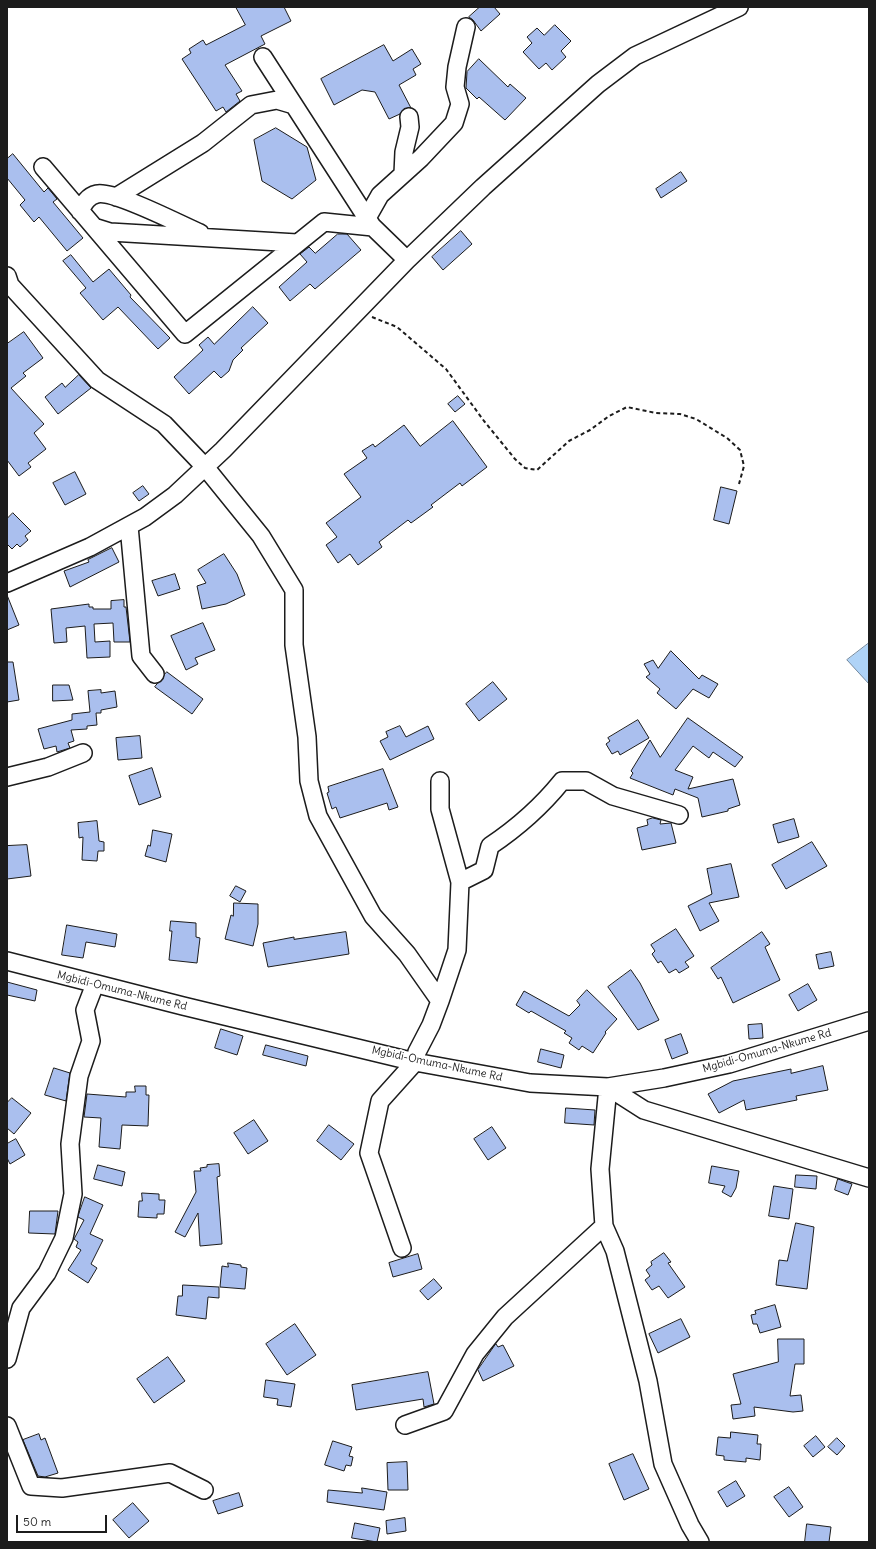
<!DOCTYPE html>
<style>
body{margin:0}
#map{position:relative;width:876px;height:1549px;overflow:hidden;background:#fff;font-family:Delius,sans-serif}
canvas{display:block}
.frame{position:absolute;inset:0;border:8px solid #1c1c1c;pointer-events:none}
.scale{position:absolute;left:16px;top:1515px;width:91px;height:18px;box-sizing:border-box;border:2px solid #1c1c1c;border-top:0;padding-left:5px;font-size:12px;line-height:14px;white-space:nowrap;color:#1c1c1c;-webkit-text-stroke:3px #fff;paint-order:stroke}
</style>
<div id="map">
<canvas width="876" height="1549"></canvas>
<div class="frame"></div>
<div class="scale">50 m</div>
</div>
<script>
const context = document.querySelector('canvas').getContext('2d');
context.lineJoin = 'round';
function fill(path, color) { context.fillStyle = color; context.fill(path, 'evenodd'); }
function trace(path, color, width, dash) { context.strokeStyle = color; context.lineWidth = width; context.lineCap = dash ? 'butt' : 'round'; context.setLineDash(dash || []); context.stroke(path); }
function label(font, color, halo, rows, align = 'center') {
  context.font = font + ' Delius,sans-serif'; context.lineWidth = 3.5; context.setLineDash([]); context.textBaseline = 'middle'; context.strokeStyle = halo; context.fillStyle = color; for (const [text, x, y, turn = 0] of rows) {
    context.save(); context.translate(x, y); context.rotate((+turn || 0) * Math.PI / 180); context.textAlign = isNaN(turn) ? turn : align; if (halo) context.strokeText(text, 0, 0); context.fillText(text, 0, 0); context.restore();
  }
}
const water = new Path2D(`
 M869 643V684L847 660Z`);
fill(water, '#afd3f7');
trace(water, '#748a9f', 1);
const building = new Path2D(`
 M236 7H284L291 21 261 36 265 44 225 65 242 91 236 94 240 101 226 112 223 107 216 111 182 59 191 53 189 49 203 40 206 45 245 25Z
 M480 7H494L500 14 481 31 473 20 469 17Z
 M555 25 571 41 561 51 566 57 552 70 546 63 539 69 523 52 532 43 527 37 537 28 544 35Z
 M384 45 393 61 412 49 421 64 413 69 416 75 399 85 411 108 404 109 400 114 389 119 375 92 362 90 334 105 321 79Z
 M479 59 508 87 510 84 526 98 505 120 479 97 477 99 466 88 467 72Z
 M276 128 307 147 316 180 292 199 262 181 254 140Z
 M13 154 44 192 48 188 57 199 53 202 83 238 67 251 39 217 34 222 20 205 25 200 7 178V159Z
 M681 172 687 181 661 198 656 189Z
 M461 231 472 244 443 270 432 257Z
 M338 234H347L361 250 315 289 310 284 290 301 279 287 307 262 300 254 309 247 315 253Z
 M71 255 93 282 109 269 131 295 130 297 170 338 158 349 118 307 103 320 80 293 86 288 63 261Z
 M253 307 268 323 241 348 243 350 233 360 229 371 221 378 214 371 189 394 174 377 203 350 199 345 208 337 214 344Z
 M24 332 43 358 23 373 26 376 11 388 44 424 34 433 46 449 28 463 31 467 19 476 7 460V344Z
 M79 375 91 388 58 414 45 397 62 383 65 387Z
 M458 396 465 404 455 412 448 404Z
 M453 421 487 467 462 486 460 483 431 505 433 507 411 523 408 520 379 542 382 547 358 565 350 554 338 563 326 545 337 537 326 523 361 497 344 474 367 458 362 451 373 444 375 447 404 425 420 446Z
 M75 472 86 494 65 505 53 483Z
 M143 486 149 494 139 501 133 493Z
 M721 487 737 491 729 524 714 520Z
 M13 513 31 531 25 536 28 540 20 547 17 544 12 549 7 544V519Z
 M112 548 119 562 70 587 64 571 89 562 88 560Z
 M224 554 237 574 245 595 226 604 202 609 197 586 206 583 198 570Z
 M175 574 180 589 158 596 152 581Z
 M7 595 19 625 7 630Z
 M124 600V607H126L130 642H114L113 623 94 624 95 642 110 641V657L87 658 85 626 66 628 67 642 54 643 51 609 89 604V607H93V609H111V601Z
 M203 623 215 650 195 658 198 664 186 670 171 636Z
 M671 651 699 679 702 675 718 684 709 698 693 689 676 709 657 693 660 689 646 677 650 674 644 664 653 660 658 668Z
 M7 662H13L19 700 7 702Z
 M167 672 203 699 192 714 155 687Z
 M493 682 507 699 479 721 466 704Z
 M53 685H69L73 700 53 701Z
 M101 690V693L115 691 117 707 101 710V713H96L97 725 87 726V729L71 730 74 741 68 743 70 748 57 752 56 746 44 749 38 729 72 720V714L90 712 88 691Z
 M688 718 743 757 735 767 713 752 709 758 693 746 675 770 693 777 688 789 733 779 740 805 728 809V811L702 817 698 798 675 789 673 795 630 778 633 773 631 771 650 740 660 757Z
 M638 720 649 738 620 755 618 751 612 754 606 744 610 741 608 738Z
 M400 726 406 737 428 726 434 739 390 760 380 741 388 737 386 732Z
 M140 736 142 758 118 760 116 738Z
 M152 768 161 797 139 805 129 776Z
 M383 769 398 807 389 810 387 803 340 818 336 807 332 809 327 793 329 792 328 787Z
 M653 818 661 820 660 824 671 823 676 843 642 850 637 828 648 825 647 820Z
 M794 819 799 837 778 843 773 825Z
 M97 821 99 841 104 842V851H98L97 861 82 860 83 837 79 838 78 823Z
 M153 830 172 834 166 862 145 856 148 845 150 846Z
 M812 842 827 866 786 889 772 865Z
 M27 845 31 876 7 879V846Z
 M731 864 739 897 709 903 719 921 700 931 688 906 712 894 707 869Z
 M236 886 246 891 240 902 230 896Z
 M234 903 258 904V924L253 946 225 939 231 915 233 916Z
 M171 921 196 923V937L200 938 197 963 169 960 172 931H170Z
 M67 925 117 934 115 947 86 942 83 958 62 955Z
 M676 929 694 956 685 962 689 967 679 973 676 969 669 973 661 961 658 963 652 954 655 951 651 945Z
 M346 932 349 954 268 967 263 943 294 937V939Z
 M762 932 770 944 765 947 780 980 733 1003 721 977 718 979 711 968Z
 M831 952 834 966 819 969 816 955Z
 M631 970 640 983 659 1020 638 1030 608 987Z
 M7 982 37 990 35 1001 7 995Z
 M808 984 817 1000 798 1011 789 995Z
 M587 990 617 1019 605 1032 606 1033 593 1053 582 1046 579 1050 569 1043 572 1038 564 1033 566 1031 531 1011 529 1013 516 1005 524 991 569 1016 580 1005 577 1001Z
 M762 1024 763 1038 749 1039 748 1025Z
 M221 1029 243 1036 237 1055 215 1048Z
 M681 1034 688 1053 672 1059 665 1040Z
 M266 1045 308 1056 306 1066 263 1055Z
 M541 1049 564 1055 561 1068 538 1062Z
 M823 1066 828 1090 796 1096 797 1100 746 1110 744 1100 719 1113 708 1094 733 1081 791 1069V1073Z
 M54 1068 70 1073 66 1101 45 1095Z
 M135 1086H146V1095H149L148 1126 122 1125 120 1149 99 1147 101 1118 84 1117 87 1094 126 1097V1092H135Z
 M12 1098 31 1113 14 1134 7 1128V1103Z
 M566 1108 595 1110 594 1125 565 1123Z
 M254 1120 268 1141 248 1154 234 1133Z
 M329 1125 354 1144 341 1160 317 1141Z
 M492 1127 506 1148 488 1160 474 1139Z
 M16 1139 25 1155 10 1164 7 1158V1144Z
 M219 1164 220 1176 217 1177 222 1244 200 1246 198 1213 185 1237 175 1232 196 1192 194 1171H201L200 1168 207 1167V1165Z
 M98 1165 125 1172 122 1186 94 1179Z
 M712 1166 739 1171 736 1188 731 1197 722 1192 725 1186 709 1183Z
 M796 1175 817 1176 816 1189 795 1187Z
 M838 1179 852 1184 848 1195 835 1190Z
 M774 1186 793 1189 789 1219 769 1216Z
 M142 1193 159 1194V1200H165L164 1214H157V1218L138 1217 139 1201H142Z
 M85 1197 103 1205 90 1234 103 1240 91 1264 97 1268 88 1283 68 1270 81 1250 76 1247 78 1242 74 1239 84 1220 78 1217Z
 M30 1211H58L55 1234 29 1233Z
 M796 1223 814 1227 807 1289 776 1285 779 1260 787 1261Z
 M664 1253 671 1262 668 1263 685 1287 668 1298 659 1286 652 1290 645 1280 650 1276 646 1270 652 1265 651 1262Z
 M418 1254 422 1269 393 1277 389 1263Z
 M228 1263 241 1265V1267L247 1268 245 1289 220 1287 222 1266 228 1267Z
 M434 1279 442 1288 428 1300 420 1291Z
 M183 1285 219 1287V1298L208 1297 206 1319 176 1315 178 1296H182Z
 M775 1305 781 1327 760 1333 757 1324H753L751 1315 756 1314 755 1311Z
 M681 1319 690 1337 658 1353 649 1334Z
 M295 1324 316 1355 287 1375 266 1344Z
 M778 1339H804V1364H795L790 1396 801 1395 803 1411 793 1412 754 1407 755 1416 733 1419 731 1405 741 1404 733 1374 778 1362Z
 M496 1344 498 1347 503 1345 514 1366 483 1381 478 1370Z
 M168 1357 185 1381 154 1403 137 1379Z
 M428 1372 434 1404 424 1407 423 1399 356 1410 352 1385Z
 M266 1380 295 1384 291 1407 277 1405 278 1399 264 1397Z
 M731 1432 758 1435 757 1444H761L760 1460 746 1458V1462L724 1460V1456L716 1455 718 1437 730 1438Z
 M39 1434 41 1440 45 1438 58 1473 45 1477 38 1476 23 1440Z
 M816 1436 825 1447 813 1457 804 1446Z
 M837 1438 845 1446 837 1455 828 1447Z
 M333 1441 352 1447 349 1456 353 1457 351 1466 346 1465 344 1471 325 1465Z
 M633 1454 649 1489 624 1500 609 1464Z
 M407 1462 408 1490H388L387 1463Z
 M736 1481 745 1496 727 1507 718 1492Z
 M789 1487 803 1507 789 1517 774 1497Z
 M362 1488 387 1492 384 1510 327 1502 328 1490 362 1493Z
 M239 1493 243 1506 218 1514 213 1501Z
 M133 1503 149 1521 129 1538 113 1520Z
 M405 1518 406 1531 387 1534 386 1521Z
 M355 1523 380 1528 377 1542 352 1538Z
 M807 1524 831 1527 829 1542H805Z`);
fill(building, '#aabfee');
trace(building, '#1c1c1c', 1);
const minor = new Path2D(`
 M263 57 372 226
 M43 167 185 334 324 222 373 227 407 260
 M403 174 404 152 410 127 409 117
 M116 197 203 143 251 105 277 100 294 105
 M80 211C84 203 88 196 97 194 114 190 181 225 200 233
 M367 218 380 195 421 158 454 123 460 104 455 87 457 67 466 27
 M94 227 110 232 297 243
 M7 276 10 285 97 380 164 424 206 468 261 536 294 590V645L307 737 309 781 318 816 373 916 407 954 440 1001 457 950 460 882 440 809V781
 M129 526 141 656 155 674
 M7 583 90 547 145 517 175 495 223 450 407 260 483 187 598 84 635 56 739 7
 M7 777 48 767 83 753
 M460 882 484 870 490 846C517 828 541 807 562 781H586L613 796 679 815
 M7 961 183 1006 415 1062 530 1083 608 1087 664 1078 729 1064 869 1021
 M402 1248 369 1153 380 1101 415 1062 417 1052 431 1025 440 1001
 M7 1359 21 1308 47 1273 64 1238 73 1194 70 1144 79 1076 91 1041 85 1010 95 984
 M405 1425 444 1411 475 1354 505 1317 604 1226
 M7 1426 31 1486 62 1488 170 1473 204 1490
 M700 1542 690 1525 663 1464 648 1381 615 1251 604 1226 600 1169 608 1087 644 1110 869 1178`);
trace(minor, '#1c1c1c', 20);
trace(new Path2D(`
 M372 317 397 327 446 369 484 421 515 459 525 468 537 470 569 441 590 430 609 416 627 407 656 413 680 414 696 419 727 438 740 450 744 466 739 484`), '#1c1c1c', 2, [4, 3]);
trace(minor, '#fff', 17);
label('11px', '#1c1c1c', '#fff', [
 ["Mgbidi-Omuma-Nkume Rd",122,991,14],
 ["Mgbidi-Omuma-Nkume Rd",767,1051,-16],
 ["Mgbidi-Omuma-Nkume Rd",437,1064,12]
]);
</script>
